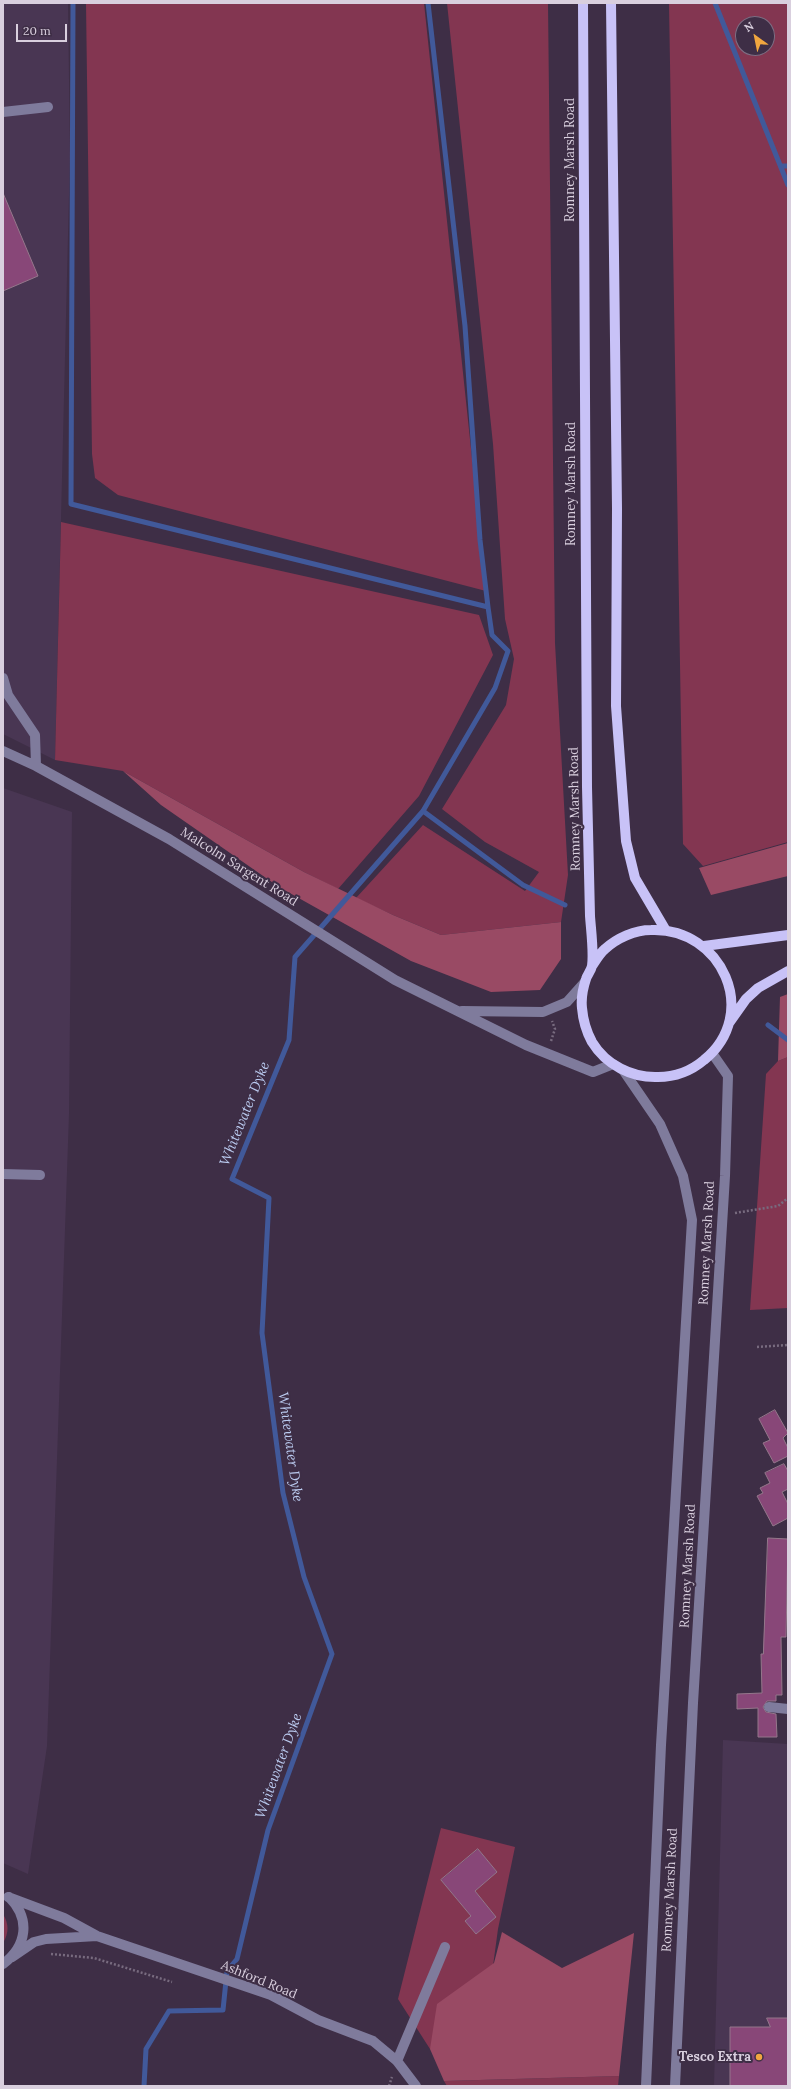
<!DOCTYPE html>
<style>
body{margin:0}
#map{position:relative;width:791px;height:2089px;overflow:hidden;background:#3e2e46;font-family:Lora,serif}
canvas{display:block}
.frame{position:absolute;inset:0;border:4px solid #d9cfde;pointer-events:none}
.north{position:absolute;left:735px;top:16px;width:40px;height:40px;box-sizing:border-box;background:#3e2e46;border:1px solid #7c6e83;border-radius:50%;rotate:327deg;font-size:11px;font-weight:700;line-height:16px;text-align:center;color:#d9cfde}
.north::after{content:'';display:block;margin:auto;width:14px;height:18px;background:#f1a63f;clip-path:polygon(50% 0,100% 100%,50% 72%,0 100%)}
.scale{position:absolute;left:16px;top:24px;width:51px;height:18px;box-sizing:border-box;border:2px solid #d9cfde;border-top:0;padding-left:5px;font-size:12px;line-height:14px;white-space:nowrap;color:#d9cfde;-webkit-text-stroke:3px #3e2e46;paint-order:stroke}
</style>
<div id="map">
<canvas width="791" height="2089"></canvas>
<div class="frame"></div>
<div class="north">N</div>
<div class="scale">20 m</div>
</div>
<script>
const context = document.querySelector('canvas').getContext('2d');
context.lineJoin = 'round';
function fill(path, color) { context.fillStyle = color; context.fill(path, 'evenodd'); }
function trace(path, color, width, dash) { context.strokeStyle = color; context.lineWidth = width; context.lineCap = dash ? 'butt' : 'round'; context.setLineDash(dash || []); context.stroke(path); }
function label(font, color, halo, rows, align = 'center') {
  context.font = font + ' Lora,serif'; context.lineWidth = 4; context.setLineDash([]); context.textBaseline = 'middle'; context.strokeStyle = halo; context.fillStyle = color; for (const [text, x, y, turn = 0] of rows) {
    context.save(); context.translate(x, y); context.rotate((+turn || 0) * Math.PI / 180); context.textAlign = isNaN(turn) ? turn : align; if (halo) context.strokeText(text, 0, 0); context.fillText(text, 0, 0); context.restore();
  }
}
fill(new Path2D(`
 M3 3H68L70 155 55 760 3 734Z
 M3 788 72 812 69 1114 47 1746 28 1874 3 1863Z
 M723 1740 788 1744V2086H714Z`), '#493653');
fill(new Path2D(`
 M86 3H424L486 591 118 495 95 478 92 454Z
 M447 3H548L555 643 568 875 561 922 441 935 393 915 356 898 423 825 525 891 539 872 485 842 442 809 506 705 514 659 505 619 493 444Z
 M669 3H788V842L703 866 683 844ZM743 24H767V48H743Z
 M61 522 479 615 493 655 419 796 338 889 304 872 123 771 55 760Z
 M788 1057V1308L750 1310 766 1074 778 1061Z
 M441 1828 515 1847 498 1929 488 2003 430 2049 398 1999ZM478 1849 497 1872 475 1891 496 1917 476 1934 465 1921 471 1916 441 1880Z
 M3 1914C9 1924 9 1933 3 1943Z
 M619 2076 618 2086H447L444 2081Z`), '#833651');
fill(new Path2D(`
 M123 771 304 872 393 915 441 935 561 922V959L540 990 491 992 411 961 279 887 161 805Z
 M788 843V876L711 895 699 868Z
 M788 994V1057L778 1061 780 997Z
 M502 1932 562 1968 634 1933 619 2076 444 2081 430 2049 437 2004 494 1963Z`), '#994a64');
trace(new Path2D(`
 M73 3 71 504 488 607
 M715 3 788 185
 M781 166H788
 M423 811 523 885 565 905
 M768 1025 788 1040
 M144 2086 146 2049 169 2011 223 2010 227 1971 237 1959 268 1830 332 1654 304 1577 283 1493 262 1333 269 1198 232 1179 289 1040 295 957 423 811 495 688 508 651 492 635 488 607 480 540 465 326 428 3`), '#41599a', 5);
const building = new Path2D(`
 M3 193 38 276 3 291Z
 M775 1410 788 1433 783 1438 788 1448V1456L774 1463 763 1443 770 1440 759 1419Z
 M784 1464 788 1471V1489L782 1492 788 1504V1518L773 1526 757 1496 763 1493 760 1488 770 1483 765 1473Z
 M768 1538 788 1539 786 1637H781L782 1695H776V1701H767L763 1707 766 1712 776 1714 777 1737H758V1708L737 1709V1694L762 1693 761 1654H763Z
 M478 1849 497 1872 475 1891 496 1917 476 1934 465 1921 471 1916 441 1880Z
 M767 2018H788V2086H730V2027H770Z`);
fill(building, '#884778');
trace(building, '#94778b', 1);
trace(new Path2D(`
 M551 1041 555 1029 552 1021
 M735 1213 778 1206 788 1198
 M757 1347 788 1345
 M51 1954 94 1958 172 1982
 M389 2086 392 2077`), '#786b7f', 2.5, [2, 2]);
trace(new Path2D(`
 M3 112 48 107
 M3 678 8 695 35 735 36 766
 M3 751 36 766 169 839 395 980 526 1045 593 1072 613 1064
 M462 1011 543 1012 567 1002 584 983
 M623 1070 660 1124 683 1176 692 1220 661 1745 646 2086
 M3 1174 40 1175
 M769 1707 788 1709
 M8 1897 64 1918 97 1936 271 1995 318 2020 373 2041 397 2061 416 2086
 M12 1957 34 1942 46 1939 97 1936
 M3 1964C27 1946 31 1919 9 1897
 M397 2061 445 1947
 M675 2086 693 1703 725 1176 728 1076 712 1053`), '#7f7b9c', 10);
trace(new Path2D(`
 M583 3C583 264 584 525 587 787 588 830 589 873 590 916 591 930 594 953 592 966 591 971 587 975 586 979 583 988 581 999 582 1008 583 1020 586 1031 592 1042 606 1065 632 1078 658 1077 676 1077 691 1071 704 1060 761 1014 722 927 651 930 635 930 617 938 605 949 600 953 596 960 592 966
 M611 3 617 509 616 706 626 841 635 878 665 929
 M704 946 788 935
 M729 1023 746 999 758 988 788 971`), '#c8c2f7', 10);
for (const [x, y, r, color] of [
 [759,2057,4,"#f1a63f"]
]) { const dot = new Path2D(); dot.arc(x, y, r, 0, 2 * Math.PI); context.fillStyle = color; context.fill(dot); trace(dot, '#3e2e46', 1.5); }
label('13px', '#d9cfde', '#3e2e46', [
 ["Romney Marsh Road",570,160,-90],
 ["Romney Marsh Road",571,484,-90],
 ["Romney Marsh Road",575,809,-91],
 ["Malcolm Sargent Road",239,867,32],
 ["Romney Marsh Road",707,1243,-87],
 ["Romney Marsh Road",688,1566,-87],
 ["Romney Marsh Road",670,1890,-87],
 ["Ashford Road",259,1980,22]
]);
label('bold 13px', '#d9cfde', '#3e2e46', [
 ["Tesco Extra",751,2057]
], 'right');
label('italic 14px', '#bacaef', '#3e2e46', [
 ["Whitewater Dyke",245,1114,-68],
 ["Whitewater Dyke",290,1447,82],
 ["Whitewater Dyke",279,1766,-70]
]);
</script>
